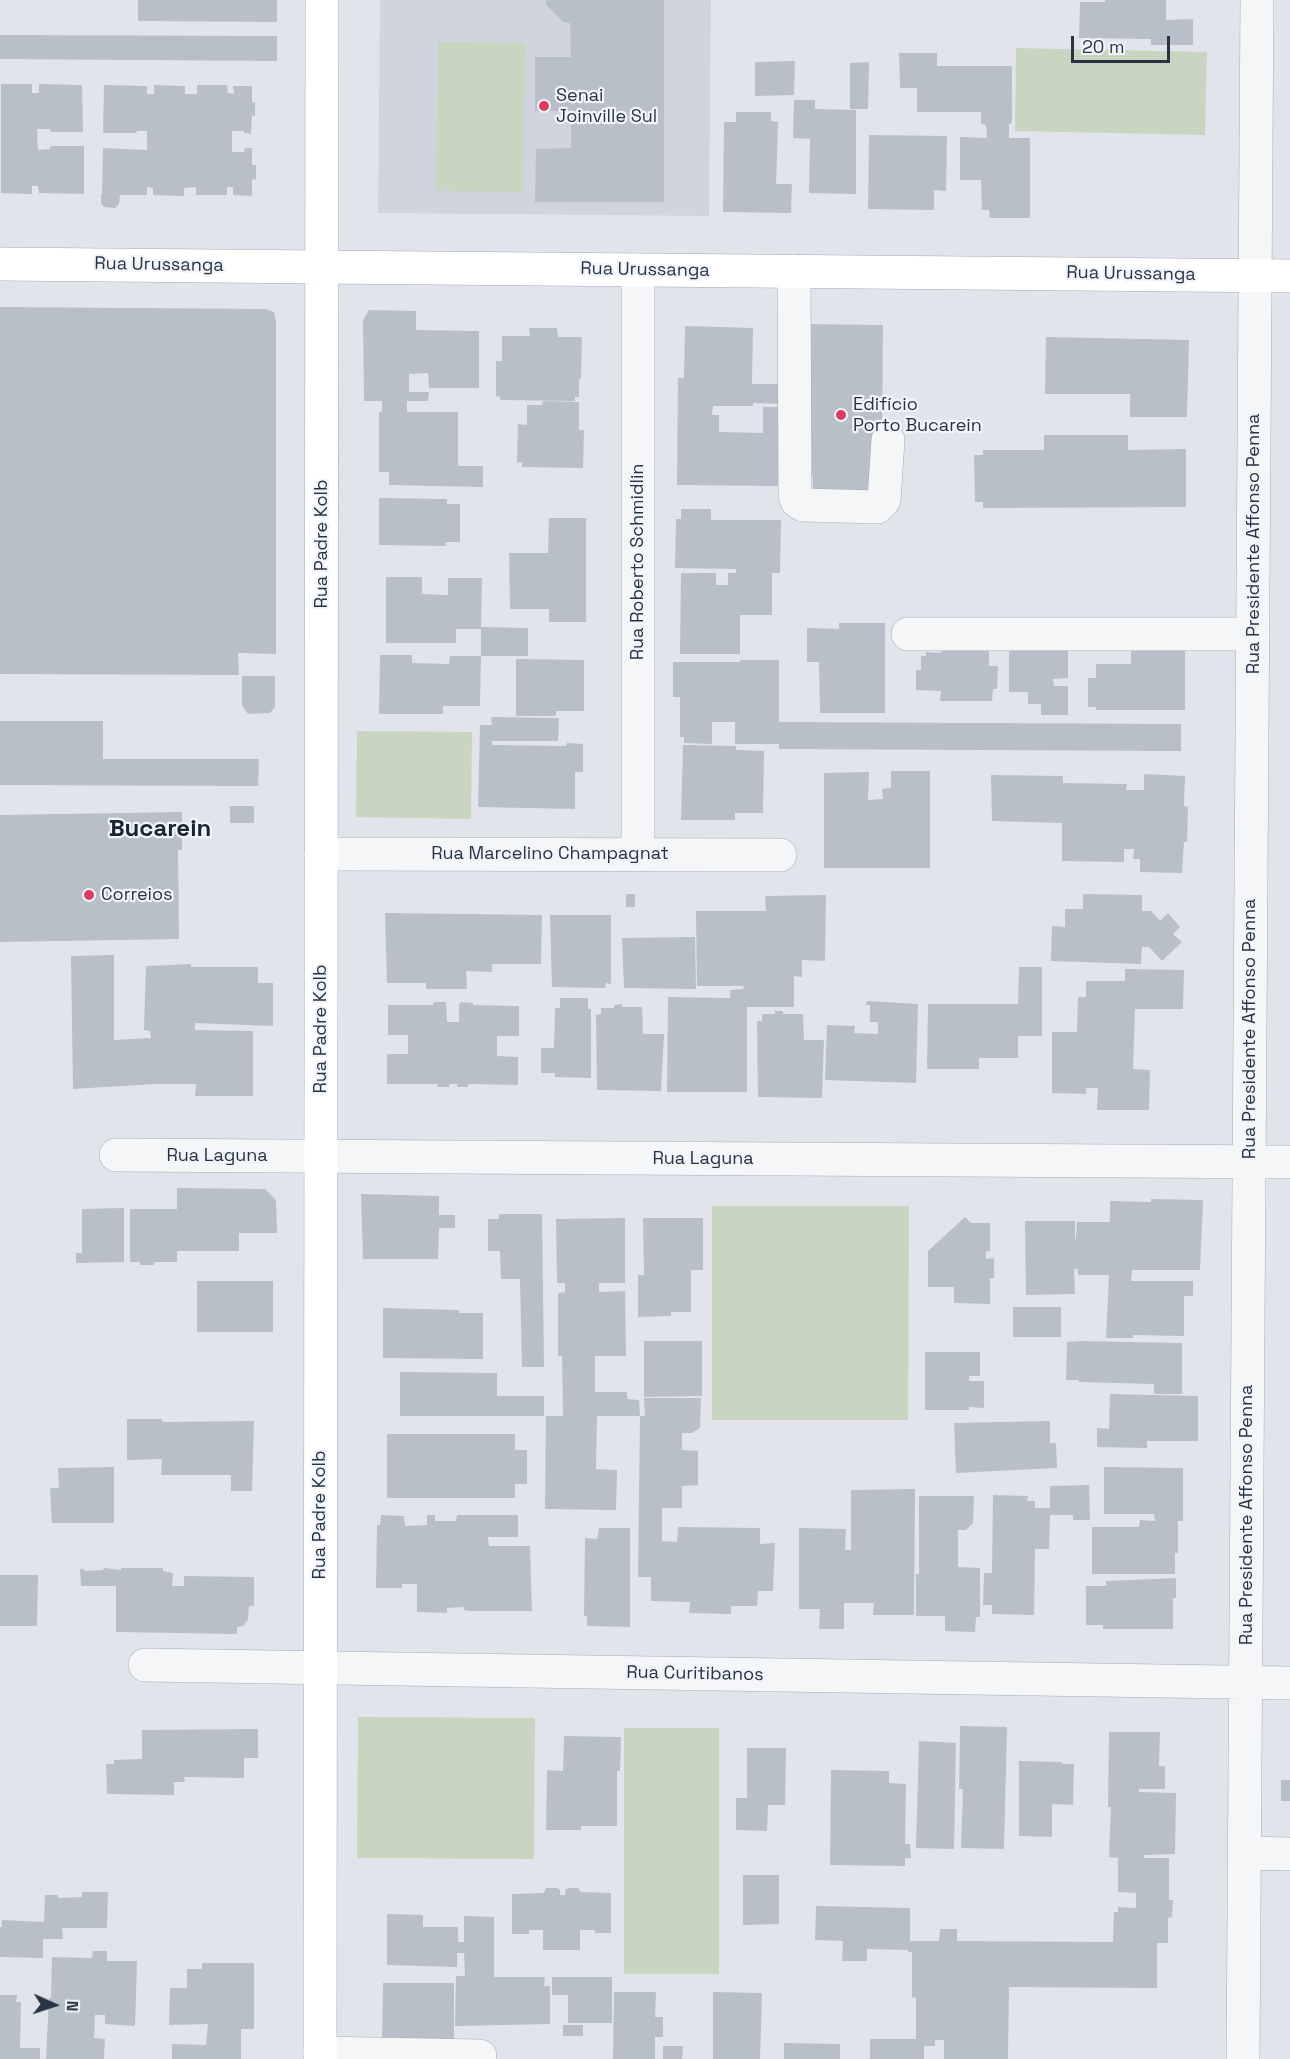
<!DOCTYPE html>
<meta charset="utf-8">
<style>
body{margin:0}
#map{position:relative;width:1290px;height:2059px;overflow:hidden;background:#e1e5eb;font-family:"Space Grotesk",sans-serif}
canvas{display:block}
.north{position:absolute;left:24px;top:1975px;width:60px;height:60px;-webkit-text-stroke:4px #f1f4f8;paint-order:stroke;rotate:93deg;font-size:16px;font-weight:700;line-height:24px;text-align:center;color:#283443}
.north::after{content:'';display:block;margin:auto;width:21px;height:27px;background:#283443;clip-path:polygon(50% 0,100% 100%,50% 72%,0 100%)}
.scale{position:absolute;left:1071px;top:36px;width:99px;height:27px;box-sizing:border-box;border:3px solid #283443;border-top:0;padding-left:8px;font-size:18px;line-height:21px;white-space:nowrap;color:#283443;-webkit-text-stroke:4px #f1f4f8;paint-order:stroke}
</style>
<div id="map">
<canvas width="1290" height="2059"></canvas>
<div class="north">N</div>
<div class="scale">20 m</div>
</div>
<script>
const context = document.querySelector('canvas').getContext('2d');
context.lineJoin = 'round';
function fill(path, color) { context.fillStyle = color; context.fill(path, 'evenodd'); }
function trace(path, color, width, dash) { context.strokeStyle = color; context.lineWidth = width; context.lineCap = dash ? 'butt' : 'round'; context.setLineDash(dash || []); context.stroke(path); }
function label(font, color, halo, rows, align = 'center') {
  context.font = font + ' "Space Grotesk",sans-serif'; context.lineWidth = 4.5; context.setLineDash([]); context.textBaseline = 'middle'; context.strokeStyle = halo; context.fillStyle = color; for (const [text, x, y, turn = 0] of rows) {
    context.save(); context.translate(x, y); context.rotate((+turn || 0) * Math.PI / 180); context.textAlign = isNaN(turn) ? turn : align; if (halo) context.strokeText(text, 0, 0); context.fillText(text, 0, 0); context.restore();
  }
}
fill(new Path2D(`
 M380 0H711L709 216 378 213Z`), '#cfd4dd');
fill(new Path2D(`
 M438 42 525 43 523 192 436 191Z
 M1016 48 1207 52 1205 135 1015 131Z
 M357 731 472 732 471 819 356 817Z
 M712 1206H909L908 1420H712Z
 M358 1717 535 1718 534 1859 357 1858Z
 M624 1728H719V1974H624Z`), '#c8d5c1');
fill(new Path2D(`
 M138 0H277V22L138 21Z
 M546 0H664V202H535L536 149 571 148V111H535V57H571L570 23 563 22 546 5Z
 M1105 0H1166V20L1193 19V45H1151V39L1079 38 1080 2H1105Z
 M0 35 277 36V61L0 59Z
 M899 53H937V66H1012V123L1009 124V138H1030V218H990L989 210H982L981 180H960V137L987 138 986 125 981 124V112H917V88H900Z
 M795 61 794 95 755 96V62Z
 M869 62 868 109H850V63Z
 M1 84H32V93H39V84L82 85 83 132H51L50 129H37L38 150 50 149V146H84V194L39 193 38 186H32V194L1 193Z
 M104 85 147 86V94H154V85L185 86V94H197V85H227L228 93 234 94 233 86H252V103L255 102V116L252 115 251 134 244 133V131H232V152H244L245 148H252V165H256V180L252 179V196L233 195V187H227V195H196V187L184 188V196L153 195V188L147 187V195H120L119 204 115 208 104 207 101 203V194H102L103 148 147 150V131H137L136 133H103Z
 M794 100H815V109L856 110V194L809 193 810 139 793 138Z
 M736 112H771V121L778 122 776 184H792L791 213 723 212 724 122H736Z
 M869 135 947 136 946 191 934 190V210L868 209Z
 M0 307 266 309 274 312 276 321V654L238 653 239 675 0 674Z
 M369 310 416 311V330L479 331V388H429L428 373 409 374V392H429L428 401H407V412H458V466H483V487L389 485V472H379V412H382V401H364L363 320Z
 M798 324 883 325 882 428 874 502 812 501 813 477H799Z
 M685 326 753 328 752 384H782V404L753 403V406H713L712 415H719V432L763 433V407H782L781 486 677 485 678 378H684Z
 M529 328H557L558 337H582L581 379H579V397H575V401L500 400V397L496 396V361H502V336H530Z
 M1046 337 1189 340 1187 417H1130V394H1045Z
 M543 401 579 402V430H584L583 468 522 467V462L517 463 518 424 527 425V405H542Z
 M1044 435H1128V450L1186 449V507L983 508V502H975L974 455H983V450H1044Z
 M379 498 447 499V504H460V542H446V546L379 545Z
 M681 509H711V520H781L780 573H772V615H740V654H680L681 573H716V585H728V573H736V569L675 568 676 519H681Z
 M549 518H586V622H549V609H510L509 553H548Z
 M386 577H422V594L448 595V578H482L481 627 528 628V656H481V629H456V643H386Z
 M839 623H885V713H820L819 662H807V628L839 629Z
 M1009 638 1068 643V678L1053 679 1054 686H1068V715H1041V704H1028V692H1009Z
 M1131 645H1185V710H1096V707H1088V678H1096V664H1131Z
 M941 646H989V666H998L997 689H993L992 701H940L941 691 916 690V670H921V656H926V652L941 653Z
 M380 655H412V663L449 664 450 656H481L480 706H443V714H379Z
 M516 659 584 660V711H556V716H516Z
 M740 660H779V722L1181 724V751L779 749V744H735V722H712V744L684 743V737H680V697H673V662H740Z
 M242 676H275V707L270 713 248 714 242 706Z
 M491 717 559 718 558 741H492V745L566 746 567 743 583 744V772H575V809L478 807 480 725H492Z
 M0 721H103V759H259L258 786 0 785Z
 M683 745 736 746V750L764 751 763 813H735V820H681Z
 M891 771H930V868H824V773L869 772 868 800 883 799 882 789 891 788Z
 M1144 774 1185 776 1184 806 1188 807 1187 842H1184L1182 873 1140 872V859H1133L1134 849H1124V862L1062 861V823L992 821 991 775 1063 776V783L1127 784 1126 790H1144Z
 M230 806H254V823H230Z
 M182 812V850H178L179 939 0 942V815Z
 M626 894H635V907H626Z
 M1083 894 1142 895V911H1151L1160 921 1168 913 1180 927 1173 934 1182 942 1162 961 1149 947H1142L1141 964 1051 961 1052 926 1065 927V909H1083Z
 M826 895 825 961 802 960V977L794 976V1007H747V1092H667L668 997 730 998V990L743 989 744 986H697L696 911H766L765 896Z
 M385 913 542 915 541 964H492V972L466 971 467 989H426V983H387Z
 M550 915H611V984L606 983 605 988 552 987Z
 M695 937 696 989 624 988 622 938Z
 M114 955V1040L151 1038 150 1031 144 1030 146 966 191 964V967H258V983H273V1026L195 1023V1030L253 1031V1096H195L196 1084H154L73 1089 71 956Z
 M1019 967H1042V1036H1018V1058H979V1069H927L928 1004H1018Z
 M1125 969 1184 970 1183 1009H1135L1133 1069 1150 1070 1149 1110H1097L1098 1088H1086V1094L1052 1093V1032H1077L1078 997H1086V981H1125Z
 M560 998H588V1009H591V1078L555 1077V1073H541V1048H554L555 1008H560Z
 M867 1001 918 1004 916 1083 825 1080 827 1025 855 1026 854 1033 878 1034V1022H870V1005H866Z
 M434 1002H446L447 1022H459V1005L461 1002 473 1003V1005L519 1006V1036H497V1056L518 1057V1085L468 1084V1087H457V1084H449V1087H437L438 1084H387V1054H408V1035H388V1005H433Z
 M622 1004V1007H642L643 1034H664L661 1091 597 1090 596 1015 601 1014V1008H614V1005Z
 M775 1011H783V1014H803L804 1040H824L822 1098 758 1097 757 1021H762V1014H775Z
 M177 1188 265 1189 276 1200 277 1233H239V1251H177V1262H154V1265H140V1262H130V1209H177Z
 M361 1194 439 1196V1215H455V1228H439L438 1259H363Z
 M1151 1199 1203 1200 1200 1270H1132L1131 1281H1193V1296H1184V1336L1133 1335V1338H1106L1109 1275H1078V1269H1074L1075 1294 1026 1295 1025 1221H1075V1239H1076L1077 1222H1110V1201L1151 1202Z
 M124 1208V1262L76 1263V1253H82V1209Z
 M499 1214H542L544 1367H522L520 1279H501L500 1251H488V1219H499Z
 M965 1217 971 1223H990V1251H986V1259L994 1258V1278H990V1304L954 1303V1287H928V1251Z
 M625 1218V1283H599V1292L625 1291 626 1356H595V1392H627V1399L639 1400 640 1416H597L596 1469 617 1470 616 1510 545 1509 546 1416H563L562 1356H558V1293L565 1292V1283H557L556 1219Z
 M643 1218H703V1270H691V1312H671V1316L638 1317V1275H644Z
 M197 1281H273V1332H197Z
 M1013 1307H1061V1337H1013Z
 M383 1308 459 1310V1313H483V1359L383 1358Z
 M644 1341H702V1396L644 1397Z
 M1080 1341 1182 1343V1394H1154V1384L1079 1382V1380H1066L1067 1342Z
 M925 1352H980V1376H969V1381H984V1408L969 1407V1410H925Z
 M400 1372 497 1373V1396H544V1416H400Z
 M1110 1394 1198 1396V1441H1147V1448L1097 1447V1428L1109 1429Z
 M644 1398H701L700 1428 692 1433H682V1450L698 1451V1485L682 1486V1508H662V1541L677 1542 678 1527 760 1528V1544L775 1543 773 1591H758L757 1606H731V1614L689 1613 690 1602 651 1601V1577H638L640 1416H645Z
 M127 1419H162V1422L254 1421 252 1491H231V1475H161L162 1459 127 1460Z
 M1050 1421V1443H1056L1057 1468 956 1473 954 1423Z
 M387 1434H515V1450H527V1484H515V1498H387Z
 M114 1467V1523H52L50 1488H59L58 1468Z
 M1104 1467 1183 1468V1521H1178V1553H1175V1574H1092V1527H1139L1140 1520 1155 1521 1154 1514H1104Z
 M1089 1485 1090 1520H1073V1515H1050L1049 1549H1035L1034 1615 992 1614V1605H983L984 1573H992L993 1495 1028 1496 1027 1501H1035V1508H1050V1486Z
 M915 1489 914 1615H873L874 1603H844V1629H819L820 1609H799V1528L846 1529 845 1550H851V1490Z
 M919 1496H974L973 1523 966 1530H958V1567L980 1568V1617H976L975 1632 945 1631V1616H916V1574H919Z
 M381 1515 404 1516 405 1526 427 1525V1515H435V1521H456L457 1515H518V1537H488L489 1546H530L532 1611H468L464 1610V1607L447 1608V1613L417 1612V1584H402V1588H376L377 1525H380Z
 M599 1528H630V1627L587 1626V1616H584L585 1538 597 1539Z
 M104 1568 121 1570V1568H163V1571L173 1573 172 1586H184V1576L254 1577V1606H249L248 1620 243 1626 237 1627V1634L116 1632V1586H81L80 1569H84V1571L103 1570Z
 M0 1575H38L37 1626H0Z
 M1176 1578V1598H1173V1629H1103V1625H1086V1586H1106V1581Z
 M960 1726 1007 1727 1004 1849 961 1848 963 1789H959Z
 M258 1729V1758H244V1778L184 1777 185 1782H174V1795L107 1794 106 1764H114V1760L142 1759V1730Z
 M1109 1732H1160L1159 1766H1165V1789H1139V1792L1176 1793 1175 1854 1144 1855V1858H1169V1900H1173L1172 1917 1168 1918V1943H1157V1988L1009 1987 1008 2059H944V2040H935V2046H924V2059H870V2039H916V1998L912 1997V1952H908V1950L867 1949V1961H842L843 1941 815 1940 816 1906 910 1908V1941H939L940 1929H957V1941L1113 1942 1114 1912H1118V1907L1136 1908V1893L1118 1892V1858L1109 1857 1111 1807H1108Z
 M564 1736 621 1737 620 1771H617V1826H581V1830H546L547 1770 563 1771Z
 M919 1741 956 1743 954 1849 916 1848Z
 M747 1748H786L785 1805H768L767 1831 736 1830V1798H747Z
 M1019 1761 1062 1762V1764H1074L1073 1805 1052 1804V1837L1019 1836Z
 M831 1770 889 1771V1783L906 1784 905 1844H910L911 1858H905V1866L830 1865Z
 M1281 1780H1290V1801H1281Z
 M743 1875H779V1924L743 1925Z
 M546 1888H557L560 1890V1895H565V1890L568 1888H578L581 1892 611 1893V1933H595V1930H580V1950H543V1930H529V1934H512V1894L544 1893Z
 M82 1892H108L107 1928H62L63 1939H43V1958L0 1957V1927H2V1920L44 1922 45 1895H58V1898L82 1897Z
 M387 1914 423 1915V1927H458V1942H464V1916L494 1917V1977H545L544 1986H550V2024L455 2026 456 1976H465L464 1953H457V1967L387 1965Z
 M93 1951H107V1961H137L135 2026 105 2024V2015H95L94 2038 105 2039 104 2059H46L49 1998H51L52 1957 92 1958Z
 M202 1963H254V2029H241V2059H172V2044L206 2045 208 2024 169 2025 170 1988H187V1969H202Z
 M552 1977H612V2023H568V1995H552Z
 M383 1983H454V2047L382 2046Z
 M614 1992H656L655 2017H663V2037H655V2059H613Z
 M713 1992 762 1993 760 2059H713Z
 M0 1995H17L16 2002H21L20 2048H40V2059H0Z
 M563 2025H583V2036H563Z
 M784 2043 840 2044V2059H784Z
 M663 2046H683L682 2059H663Z`), '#b8bfc8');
const minor = new Path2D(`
 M794 271 795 495 797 501 803 505 877 507 884 500 888 440
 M908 634H1253
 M321 854 780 855
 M638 854V270
 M116 1155 1290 1162
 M145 1665 1290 1683
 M1245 1853 1290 1854
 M320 2053 480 2056
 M1243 2059 1257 0`);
const major = new Path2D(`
 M0 264 1290 276
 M320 2059 322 0`);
trace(minor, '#a6acb5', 34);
trace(major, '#9faab7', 34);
trace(minor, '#f4f6f8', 33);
trace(major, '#fff', 33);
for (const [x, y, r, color] of [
 [544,106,6,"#d73e5f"],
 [841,415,6,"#d73e5f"],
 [89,895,6,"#d73e5f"]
]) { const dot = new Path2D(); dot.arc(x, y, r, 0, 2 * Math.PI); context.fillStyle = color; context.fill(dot); trace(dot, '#f1f4f8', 2); }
label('18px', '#283443', '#f1f4f8', [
 ["Senai",556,96],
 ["Joinville Sul",556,117],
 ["Edifício",853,405],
 ["Porto Bucarein",853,426],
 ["Correios",101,895]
], 'left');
label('18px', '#283443', '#f1f4f8', [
 ["Rua Urussanga",159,265,1],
 ["Rua Urussanga",645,270,1],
 ["Rua Urussanga",1131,274,1],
 ["Rua Padre Kolb",322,544,-90],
 ["Rua Presidente Affonso Penna",1254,544,-90],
 ["Rua Roberto Schmidlin",638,562,-90],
 ["Rua Marcelino Champagnat",550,854],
 ["Rua Padre Kolb",321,1029,-90],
 ["Rua Presidente Affonso Penna",1250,1029,-90],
 ["Rua Laguna",217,1156],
 ["Rua Laguna",703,1159],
 ["Rua Padre Kolb",320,1515,-90],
 ["Rua Presidente Affonso Penna",1247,1515,-90],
 ["Rua Curitibanos",695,1674,1]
]);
label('bold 24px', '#1a2534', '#f1f4f8', [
 ["Bucarein",160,829]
]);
</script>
